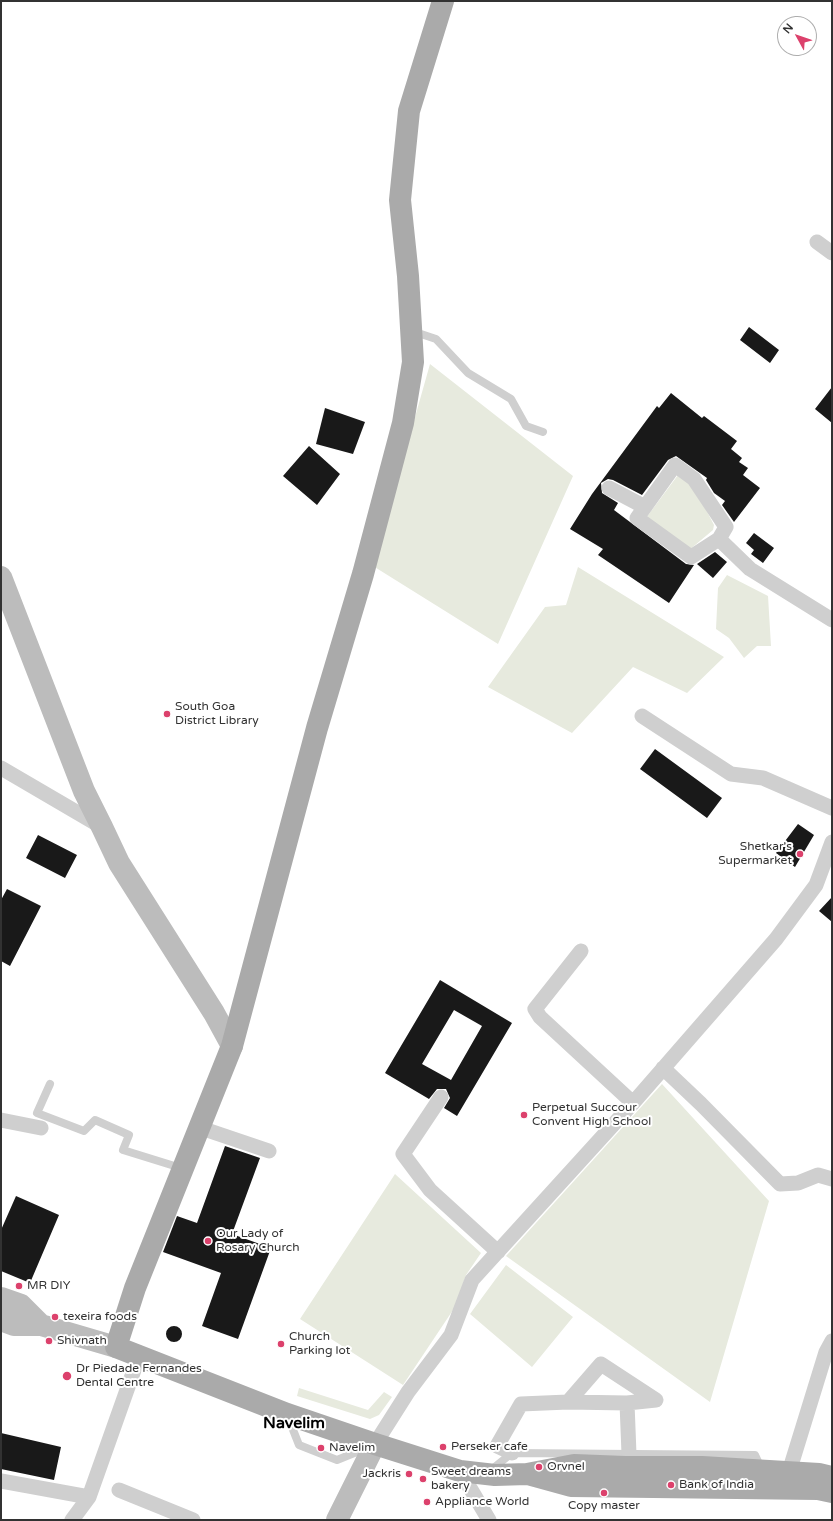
<!DOCTYPE html>
<style>
body{margin:0}
#map{position:relative;width:833px;height:1521px;overflow:hidden;background:#fff;font-family:"Varela Round",sans-serif}
canvas{display:block}
.frame{position:absolute;inset:0;border:2px solid #323232;pointer-events:none}
.north{position:absolute;left:777px;top:16px;width:40px;height:40px;box-sizing:border-box;background:#fff;border:1px solid #adadad;border-radius:50%;rotate:310deg;font-size:11px;font-weight:700;line-height:16px;text-align:center;color:#323232}
.north::after{content:'';display:block;margin:auto;width:14px;height:18px;background:#dc416c;clip-path:polygon(50% 0,100% 100%,50% 72%,0 100%)}
</style>
<div id="map">
<canvas width="833" height="1521"></canvas>
<div class="frame"></div>
<div class="north">N</div>
</div>
<script>
const context = document.querySelector('canvas').getContext('2d');
context.lineJoin = 'round';
function fill(path, color) { context.fillStyle = color; context.fill(path, 'evenodd'); }
function trace(path, color, width, dash) { context.strokeStyle = color; context.lineWidth = width; context.lineCap = dash ? 'butt' : 'round'; context.setLineDash(dash || []); context.stroke(path); }
function label(font, color, halo, rows, align = 'center') {
  context.font = font + ' "Varela Round",sans-serif'; context.lineWidth = 4; context.setLineDash([]); context.textBaseline = 'middle'; context.strokeStyle = halo; context.fillStyle = color; for (const [text, x, y, turn = 0] of rows) {
    context.save(); context.translate(x, y); context.rotate((+turn || 0) * Math.PI / 180); context.textAlign = isNaN(turn) ? turn : align; if (halo) context.strokeText(text, 0, 0); context.fillText(text, 0, 0); context.restore();
  }
}
fill(new Path2D(`
 M430 364 573 476 498 644 373 566Z
 M678 475 691 481 714 525 713 530 688 551 646 518Z
 M578 567 724 657 687 693 633 667 572 733 488 687 545 607 566 605Z
 M727 575 768 596 771 646H757L744 658 729 638 716 629 718 588Z
 M662 1084 769 1201 710 1402 506 1256Z
 M395 1174 481 1253 466 1275 455 1307 403 1385 300 1319Z
 M506 1265 573 1317 532 1367 470 1314Z
 M299 1388 368 1410 384 1392 392 1397 379 1415 370 1419 297 1396Z`), '#e7eade');
fill(new Path2D(`
 M749 327 779 350 770 363 740 340Z
 M832 387V423L815 409Z
 M671 393 702 418 704 416 737 441 731 449 742 458 739 462 748 468 743 475 760 488 734 522 722 505 725 501 714 493 706 480 707 478 676 456 668 460 642 495 613 480 608 479 601 483 602 493 618 503 614 510 686 564 694 565 669 603 598 555 603 549 570 529 592 494 657 406 659 408Z
 M325 408 365 422 353 454 316 444Z
 M309 446 340 474 317 505 283 476Z
 M754 533 774 548 763 563 751 554 754 550 746 543Z
 M715 552 727 562 713 578 697 564Z
 M655 749 722 798 707 818 640 769Z
 M798 824 814 835 795 867 776 853Z
 M38 835 77 855 65 878 26 858Z
 M7 889 41 906 10 966 1 961V900Z
 M832 897V922L819 911Z
 M440 980 512 1023 457 1116 444 1108 450 1098 446 1089H437L429 1099 385 1073ZM454 1010 482 1026 451 1080 422 1064Z
 M225 1146 260 1158 232 1234 271 1248 238 1339 202 1326 221 1273 163 1252 177 1216 197 1223Z
 M16 1196 59 1215 30 1283 1 1271V1230Z
 M166 1334a8 8 0 1 1 16 0a8 8 0 1 1-16 0Z
 M1 1433 61 1447 54 1480 1 1469Z`), '#191919');
trace(new Path2D(`
 M412 331 436 339 468 373 511 399 526 426 543 432
 M50 1084 37 1113 84 1131 95 1120 129 1135 123 1150 181 1168
 M288 1417 299 1445 337 1460 369 1447
 M491 1470 512 1453 755 1455 761 1468`), '#cfcfcf', 8);
trace(new Path2D(`
 M817 242 832 253
 M675 465 694 479 726 527 719 539 691 557 637 518Z
 M609 488 645 507
 M719 539 750 569 832 620
 M642 716 731 774 763 778 832 808
 M1 768 102 827
 M581 951 535 1009 540 1017 633 1103
 M663 1068 701 1104 780 1184 798 1183 818 1175 832 1179
 M441 1097 403 1154 430 1190 498 1252
 M1 1120 41 1128
 M198 1127 269 1151
 M627 1403 656 1400 601 1364 568 1402 627 1403 629 1454
 M375 1444 408 1392 451 1335 472 1280 633 1103 776 939 816 885 832 842
 M512 1453 497 1446 521 1404 568 1402
 M460 1471 489 1520
 M789 1472 826 1352 832 1341
 M1 1481 89 1497
 M119 1490 193 1520
 M72 1520 89 1497 139 1356`), '#cfcfcf', 15);
trace(new Path2D(`
 M1 577 84 791 102 827 119 863 214 1013 232 1046
 M1 1298 21 1305 41 1325
 M1 1320 14 1325H41L116 1347
 M337 1520 375 1444`), '#bcbcbc', 22);
trace(new Path2D(`
 M443 1 409 111 400 200 408 276 413 362 403 423 363 574 317 728 232 1046 135 1288 116 1347 287 1414 375 1444 460 1471 495 1475 527 1474 574 1465 625 1467H702L819 1474 832 1477
 M531 1475 571 1486 818 1489 832 1492`), '#aaa', 22);
for (const [x, y, r, color] of [
 [167,714,4,"#dc416c"],
 [800,854,4,"#dc416c"],
 [524,1115,4,"#dc416c"],
 [208,1241,4,"#dc416c"],
 [19,1286,4,"#dc416c"],
 [55,1317,4,"#dc416c"],
 [49,1341,4,"#dc416c"],
 [281,1344,4,"#dc416c"],
 [67,1376,5,"#dc416c"],
 [443,1447,4,"#dc416c"],
 [321,1448,4,"#dc416c"],
 [539,1467,4,"#dc416c"],
 [409,1474,4,"#dc416c"],
 [423,1479,4,"#dc416c"],
 [671,1485,4,"#dc416c"],
 [604,1493,4,"#dc416c"],
 [427,1502,4,"#dc416c"]
]) { const dot = new Path2D(); dot.arc(x, y, r, 0, 2 * Math.PI); context.fillStyle = color; context.fill(dot); trace(dot, '#fff', 1.5); }
label('12px', '#323232', '#fff', [
 ["South Goa",175,707],
 ["District Library",175,721],
 ["Shetkar's",792,847,"right"],
 ["Supermarket",792,861,"right"],
 ["Perpetual Succour",532,1108],
 ["Convent High School",532,1122],
 ["Our Lady of",216,1234],
 ["Rosary Church",216,1248],
 ["MR DIY",27,1286],
 ["texeira foods",63,1317],
 ["Church",289,1337],
 ["Parking lot",289,1351],
 ["Shivnath",57,1341],
 ["Dr Piedade Fernandes",76,1369],
 ["Dental Centre",76,1383],
 ["Perseker cafe",451,1447],
 ["Navelim",329,1448],
 ["Orvnel",547,1467],
 ["Sweet dreams",431,1472],
 ["bakery",431,1486],
 ["Jackris",401,1474,"right"],
 ["Bank of India",679,1485],
 ["Appliance World",435,1502],
 ["Copy master",604,1506,"center"]
], 'left');
label('bold 16px', '#000', '#fff', [
 ["Navelim",294,1424]
]);
</script>
